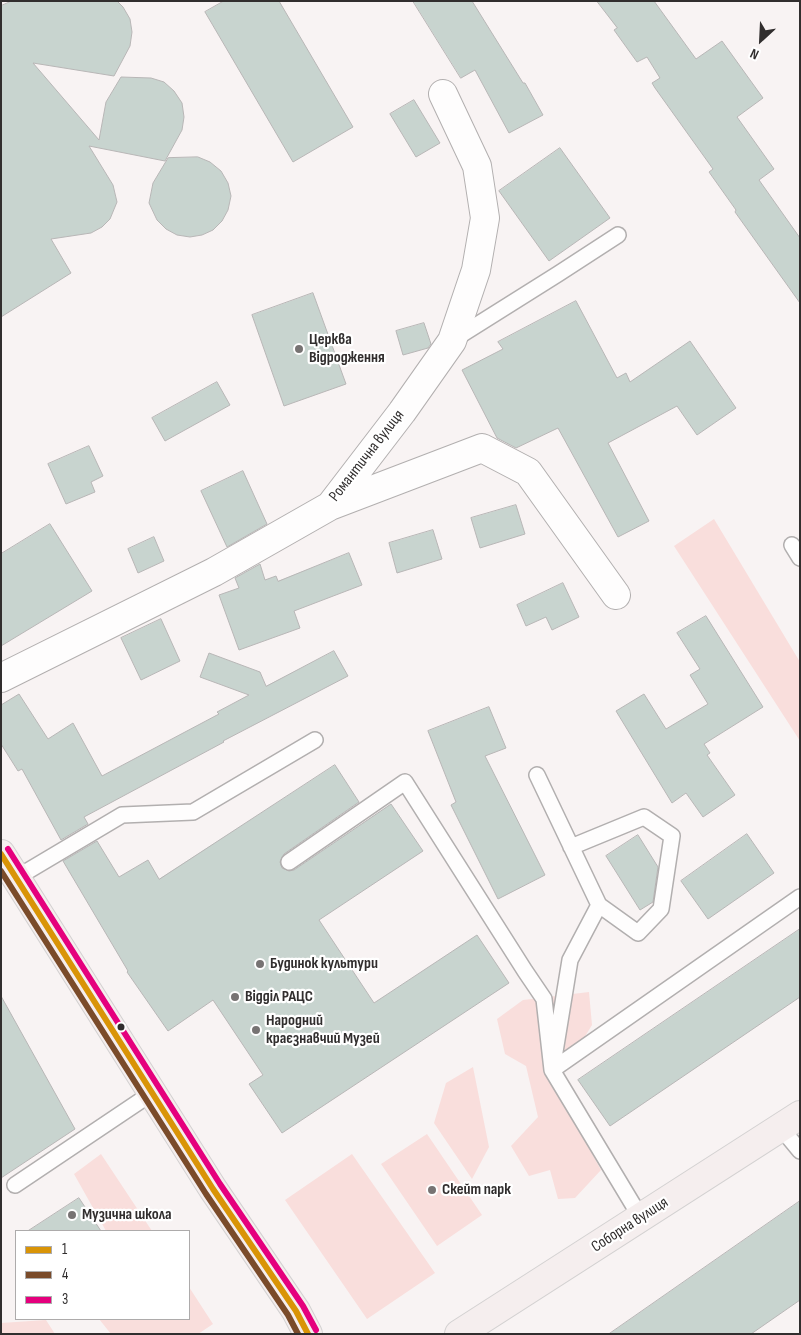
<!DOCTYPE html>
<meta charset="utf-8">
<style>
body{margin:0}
#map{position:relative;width:801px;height:1335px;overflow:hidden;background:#f8f3f3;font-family:"Sofia Sans Condensed",sans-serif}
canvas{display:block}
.frame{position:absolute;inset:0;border:2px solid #312e2e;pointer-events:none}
.legend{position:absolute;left:15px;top:1230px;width:175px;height:90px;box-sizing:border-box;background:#fff;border:1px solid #adabab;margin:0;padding:6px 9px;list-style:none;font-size:15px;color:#312e2e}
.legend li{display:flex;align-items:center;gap:10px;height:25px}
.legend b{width:25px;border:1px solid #adabab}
.north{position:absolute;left:736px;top:15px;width:50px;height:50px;-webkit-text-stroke:4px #fff;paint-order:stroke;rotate:205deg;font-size:14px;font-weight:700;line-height:20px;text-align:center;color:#312e2e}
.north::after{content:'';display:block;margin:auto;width:18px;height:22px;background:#312e2e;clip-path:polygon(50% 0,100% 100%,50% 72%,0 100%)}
</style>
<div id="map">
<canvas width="801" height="1335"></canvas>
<div class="frame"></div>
<ul class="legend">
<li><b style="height:6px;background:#d99407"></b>1</li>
<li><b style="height:6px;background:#7a4b2a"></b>4</li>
<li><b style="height:6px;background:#e5007d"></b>3</li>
</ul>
<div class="north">N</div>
</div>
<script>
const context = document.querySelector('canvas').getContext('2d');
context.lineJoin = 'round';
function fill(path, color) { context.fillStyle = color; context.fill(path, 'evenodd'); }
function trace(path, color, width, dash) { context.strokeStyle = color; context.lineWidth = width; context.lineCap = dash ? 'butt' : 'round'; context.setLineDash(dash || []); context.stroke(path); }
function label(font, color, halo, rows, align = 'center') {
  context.font = font + ' "Sofia Sans Condensed",sans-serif'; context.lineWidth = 4.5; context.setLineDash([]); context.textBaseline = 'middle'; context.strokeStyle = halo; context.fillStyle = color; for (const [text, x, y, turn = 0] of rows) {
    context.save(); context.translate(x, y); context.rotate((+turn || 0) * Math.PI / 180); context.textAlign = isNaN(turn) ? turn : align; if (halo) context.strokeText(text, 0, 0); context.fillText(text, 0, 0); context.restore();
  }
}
fill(new Path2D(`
 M714 519 800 662V741L674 546Z
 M589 992 592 1025 563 1072 567 1107 601 1170 575 1198 558 1199 550 1170 529 1176 511 1146 538 1117 526 1066 505 1054 497 1019 523 1000Z
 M473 1067 489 1147 472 1179 434 1123 446 1083Z
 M427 1134 482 1215 437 1246 381 1164Z
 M101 1154 152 1231H106L74 1174Z
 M352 1154 435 1273 367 1319 285 1200Z
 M189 1287 213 1324 198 1334H111L99 1319H189Z
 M46 1320 55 1334H1V1323Z`), '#f9dedc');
const building = new Path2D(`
 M12 1H117L123 7 130 19 132 32 130 46 114 76 33 63 99 140 106 102 121 77 151 78 164 82 174 91 182 103 184 117 182 130 165 161 89 146 113 185 117 202 110 219 102 227 91 233 51 239 71 273 1 317V6Z
 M224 1H279L353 127 293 162 205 12Z
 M413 1H472L523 83H525L543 115 509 133 475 70 461 78Z
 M597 1H654L696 59 722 41 763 98 737 117 774 169 759 180 800 238V303L735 212 736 210 709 172 713 169 655 88 652 83 660 78 647 57 637 62 614 30 617 28Z
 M414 100 440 143 416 157 390 114Z
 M560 148 610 218 549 261 499 191Z
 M198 157 210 162 221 171 228 183 231 196 228 210 222 221 213 230 202 235 190 237 177 235 166 229 157 220 149 203 153 183 168 158Z
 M313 293 346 384 284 406 252 315Z
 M576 301 617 378 626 373 630 382 690 341 736 408 697 435 677 406 608 443 649 521 618 537 558 428 516 448 497 438 462 370 503 349 498 342Z
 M424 323 431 344 428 348 403 355 396 331Z
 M217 382 230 405 165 441 152 418Z
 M89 446 103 476 91 482 95 492 66 504 48 464Z
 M243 471 267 524 227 547 201 491Z
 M516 505 525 534 480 548 471 518Z
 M50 524 92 591 1 646V554Z
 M433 530 442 559 397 573 389 543Z
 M154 537 164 561 138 573 128 549Z
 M349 553 362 585 294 611 300 628 239 650 219 595 239 588 235 578 260 564 265 580 276 576 278 581Z
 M563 583 579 617 552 630 546 617 526 626 517 605Z
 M706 616 763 707 704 744 710 753 707 755 735 795 703 817 686 793 672 803 616 711 644 694 666 729 708 704 690 675 700 669 677 633Z
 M161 619 180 661 141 680 121 638Z
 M334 651 348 676 223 741 224 742 84 817 88 824 61 840 22 769 18 771 1 744V705L19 694 48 739 73 723 102 776 219 714 217 712 249 695 200 677 209 653 260 672 266 686Z
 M489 707 506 748 485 756 545 875 498 899 451 805 456 802 428 731Z
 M335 765 359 802 284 854 280 862 282 868 289 871 294 870 391 804 423 851 319 920 374 1003 477 935 509 983 282 1133 249 1084 263 1075 213 1000 168 1031 127 972 128 971 63 861 97 841 119 877 148 860 159 879Z
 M747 834 774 873 708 919 681 881Z
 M638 835 658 867 653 902 640 910 606 856Z
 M800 929V997L610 1126 578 1080Z
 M1 996 75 1129 1 1178Z
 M79 1198 101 1231H28Z
 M800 1201V1300L751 1334H609Z`);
fill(building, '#c8d4cf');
trace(building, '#b8b6b6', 1);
const lane = new Path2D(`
 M453 340 558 274 618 235
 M792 545 800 558
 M537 775 599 905 570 960 552 1070 641 1218
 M571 847 644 817 672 836 661 909 638 933 599 905
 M289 862 405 782 525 971 544 999 552 1070 800 897
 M16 878 122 815 193 812 315 740
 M781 1128 800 1151
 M15 1185 152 1093`);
const street = new Path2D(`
 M330 506 482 448 528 472 616 595
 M1 678 214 572 330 506 402 412 452 341 476 270 485 218 477 166 443 94`);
const primary = new Path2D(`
 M1 854 213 1189 296 1311 308 1334
 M459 1334 800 1115`);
trace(lane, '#b2afaf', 18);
trace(street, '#b2afaf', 30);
trace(primary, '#d3d1d1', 30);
trace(lane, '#fefdfd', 15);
trace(street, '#fefdfd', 28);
trace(primary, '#f5eeee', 28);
trace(new Path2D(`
 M1 854 213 1189 296 1311 308 1334`), '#d99407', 6);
trace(new Path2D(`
 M1 871 206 1194 288 1315 298 1334`), '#7a4b2a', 6);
trace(new Path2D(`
 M8 849 220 1184 303 1306 316 1330`), '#e5007d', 6);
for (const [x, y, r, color] of [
 [299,349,5,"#777373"],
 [260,964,5,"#777373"],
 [235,997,5,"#777373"],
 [121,1027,4.5,"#312e2e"],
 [256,1030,5,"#777373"],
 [432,1190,5,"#777373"],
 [72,1215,5,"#777373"]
]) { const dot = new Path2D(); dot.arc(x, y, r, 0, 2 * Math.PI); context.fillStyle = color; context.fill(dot); trace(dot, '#fff', 2); }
label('bold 16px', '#312e2e', '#fff', [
 ["Церква",309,340],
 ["Відродження",309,358],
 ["Будинок культури",270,964],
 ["Відділ РАЦС",245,997],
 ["Народний",266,1021],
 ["краєзнавчий Музей",266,1039],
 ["Скейт парк",442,1190],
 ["Музична школа",82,1215]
], 'left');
label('16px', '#312e2e', '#fff', [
 ["Романтична вулиця",367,456,-52],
 ["Соборна вулиця",630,1225,-33]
]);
</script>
